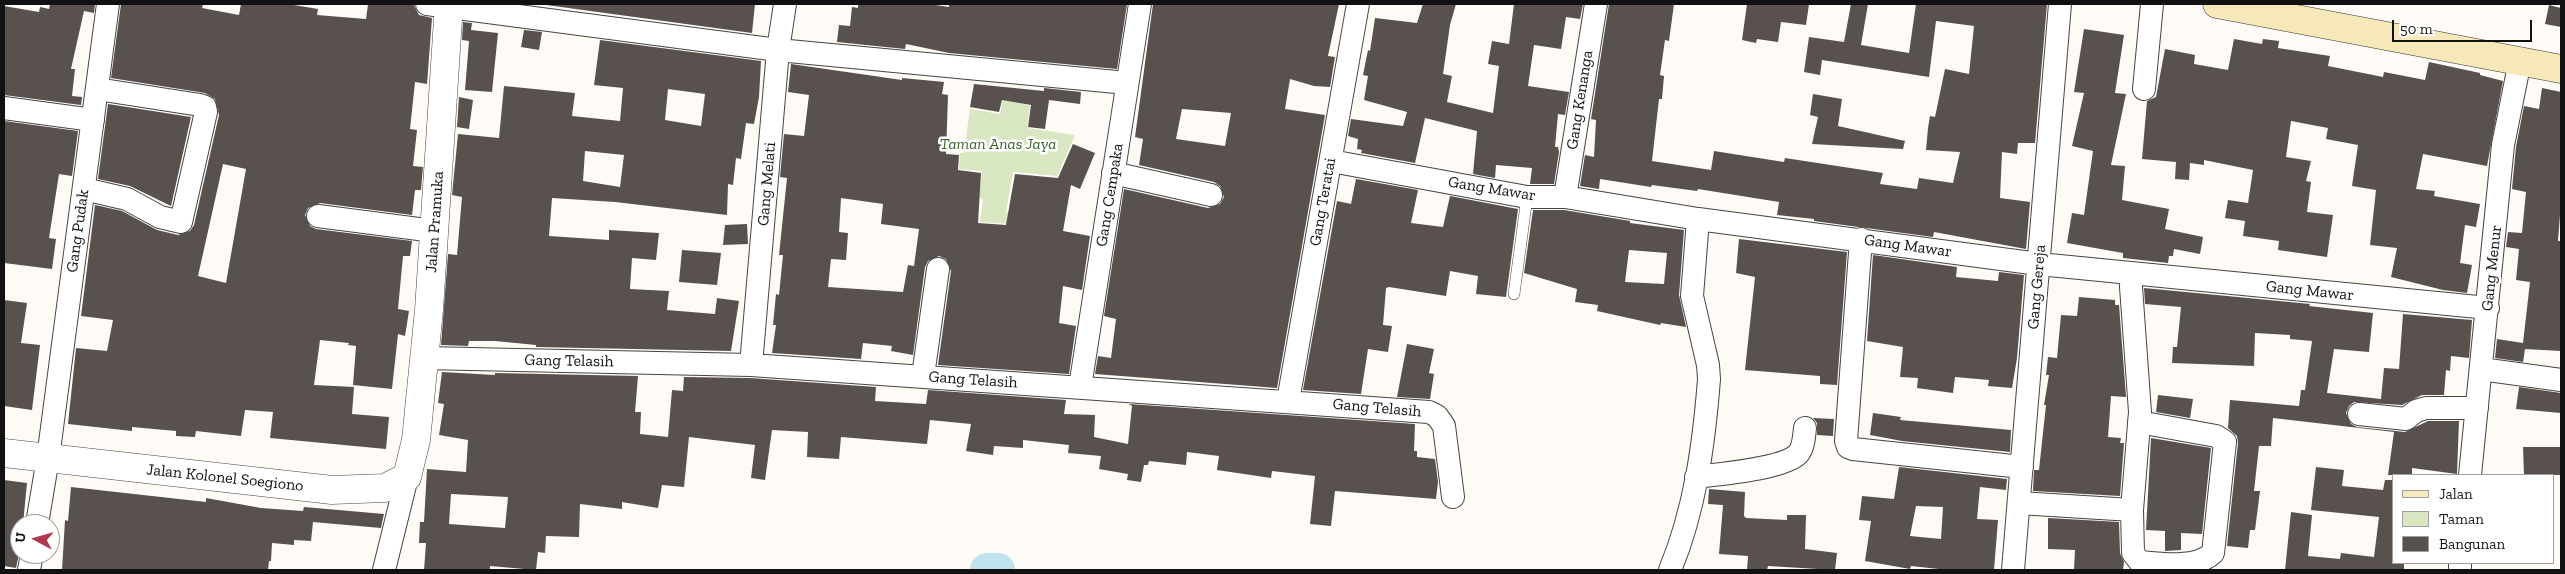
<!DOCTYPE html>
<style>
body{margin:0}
#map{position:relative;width:2565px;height:574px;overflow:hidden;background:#fefbf6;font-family:"Zilla Slab",serif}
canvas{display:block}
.frame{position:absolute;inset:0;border:5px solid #111;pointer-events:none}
.legend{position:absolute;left:2392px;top:474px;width:162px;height:90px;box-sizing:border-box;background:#fff;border:1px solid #a0a0a0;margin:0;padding:6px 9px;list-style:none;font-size:15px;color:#111}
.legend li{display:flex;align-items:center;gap:10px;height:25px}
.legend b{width:25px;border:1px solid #a0a0a0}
.north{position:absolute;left:10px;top:514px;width:50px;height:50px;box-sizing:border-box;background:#fff;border:1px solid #a0a0a0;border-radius:50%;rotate:276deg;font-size:14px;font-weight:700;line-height:20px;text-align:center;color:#111}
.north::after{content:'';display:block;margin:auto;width:18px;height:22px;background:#b2384b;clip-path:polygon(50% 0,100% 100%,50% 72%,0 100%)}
.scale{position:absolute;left:2392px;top:20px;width:140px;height:22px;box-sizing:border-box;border:2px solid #111;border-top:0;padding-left:6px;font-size:15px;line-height:18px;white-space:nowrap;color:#111;-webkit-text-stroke:4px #fff;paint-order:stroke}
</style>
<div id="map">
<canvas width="2565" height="574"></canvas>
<div class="frame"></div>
<ul class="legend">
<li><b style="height:6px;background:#f6e8b9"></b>Jalan</li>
<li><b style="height:14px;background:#d8e6c2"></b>Taman</li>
<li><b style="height:14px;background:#58514e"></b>Bangunan</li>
</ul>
<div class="north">U</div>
<div class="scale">50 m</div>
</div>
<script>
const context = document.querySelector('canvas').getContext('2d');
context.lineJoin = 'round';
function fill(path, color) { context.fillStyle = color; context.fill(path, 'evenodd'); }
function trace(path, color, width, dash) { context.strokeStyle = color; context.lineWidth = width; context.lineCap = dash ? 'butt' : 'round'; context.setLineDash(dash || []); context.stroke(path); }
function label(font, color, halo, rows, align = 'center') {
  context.font = font + ' "Zilla Slab",serif'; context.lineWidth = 5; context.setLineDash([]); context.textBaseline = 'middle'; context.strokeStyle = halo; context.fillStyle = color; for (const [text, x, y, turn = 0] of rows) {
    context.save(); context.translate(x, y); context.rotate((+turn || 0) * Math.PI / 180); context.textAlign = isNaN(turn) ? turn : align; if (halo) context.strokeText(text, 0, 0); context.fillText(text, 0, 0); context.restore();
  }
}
fill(new Path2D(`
 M1003 98 1030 106 1027 128 1075 135 1057 176 1013 172 1006 212 1012 213 1010 224 980 222 983 199 979 198 982 171 959 169 960 153H964L970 109 1000 114Z`), '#d8e6c2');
trace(new Path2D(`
 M987 570H998`), '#c0e3f0', 34);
fill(new Path2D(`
 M50 4H95L94 13 84 11 71 69H75L72 96 82 97 81 105 4 95V6L39 12 40 7 49 9Z
 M121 4H203L202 8 239 15 241 4H288L318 9 317 15 366 19 368 4H403L414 5 419 15 432 18 427 84 415 82 410 129 417 130 413 166 423 167 421 190H415L412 215 320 203 308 208 305 215 310 226 316 229 412 241 410 256H403L398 309 409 311 405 336 398 334 392 389 353 385 356 346 348 345 349 343 320 340 314 385 354 387 352 414 389 417 386 449 270 438 273 412 245 410 241 436 196 431 195 437 176 436V431L132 427V431L68 424 76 348 107 351 113 320 81 316 95 205 122 211 157 230 178 235 190 231 194 225 219 115 215 99 205 93 111 78ZM223 164 246 169 226 283 198 276Z
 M539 4H755L752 33Z
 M858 4H929L949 7V4H1127L1117 69 949 53 906 44 905 49 837 42 839 25 850 26 852 7 858 8Z
 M1153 4H1339L1328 56 1335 57 1330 87 1314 86 1290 79 1285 109 1325 115 1277 388 1095 374 1098 356 1111 358 1116 319 1104 316 1124 189 1208 208 1220 204 1224 197 1220 186 1214 182 1139 165 1143 139 1135 137ZM1182 109 1231 113 1225 146 1176 139Z
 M1423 4H1456L1450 25 1443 74 1452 76 1447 102 1493 113 1499 66 1488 64 1492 41 1509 44 1514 4H1583L1580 19 1566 17 1561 49 1534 45 1528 86 1569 92 1565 115 1558 114 1555 147H1558L1559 152 1554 184H1530L1532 168 1496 165 1495 178 1473 174 1477 131 1425 118 1415 163 1361 153 1362 150 1357 149 1358 139 1348 136 1351 119 1403 126 1407 112 1364 100 1368 76 1363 75 1368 50 1370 51 1375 18 1417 23Z
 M1609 4H1674L1669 41 1665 40 1660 75 1664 76 1662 99H1659L1652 161 1711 170 1714 151 1784 162 1785 158 1883 173 1880 184 1917 189 1919 178 1953 183 1960 152 1926 150 1928 128 1930 116 1935 117 1945 69 1969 74 1974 26 1936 21 1929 77 1822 60 1820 75 1804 72 1809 37 1844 42 1851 4H1868L1861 45 1909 53 1916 4H2047L2035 143H2018L2017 154 2002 152 2000 198 2030 202 2026 249 1934 232 1933 237 1814 221V219L1777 215 1779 202 1698 189 1697 191 1652 185 1651 187 1600 179 1599 189 1580 186 1585 155 1594 157 1596 120 1591 119Z
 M1747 4H1809L1806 25 1781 22 1778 42 1757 39 1756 43 1742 40Z
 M2549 5 2561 8V27L2545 24Z
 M463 22 472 23 471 30 498 33 492 92 465 90 469 41 462 40Z
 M2084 29 2124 35 2115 93 2126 94 2111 165 2125 166 2122 200 2169 209 2165 229 2203 237 2200 254 2174 249 2173 256H2169L2168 263 2123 258V253L2067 243 2072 213 2084 215 2093 151 2072 146 2084 93 2074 92Z
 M524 30 542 32 539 50 521 47Z
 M2234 39 2262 44 2263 39 2279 41 2278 48 2330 56 2328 66 2383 77 2384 72 2425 80 2429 62 2480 73V75L2503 81 2487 166 2423 154 2416 189 2435 191 2434 196 2480 204 2476 227 2465 225 2460 263 2472 265 2467 293 2443 290 2391 277 2397 248 2370 245 2376 190 2352 186 2358 145 2326 139 2328 128 2291 121 2286 157 2311 161 2306 181 2311 182 2307 212 2333 215 2327 257 2278 250 2279 241 2243 236 2245 221 2225 218 2228 200 2248 203 2253 170 2204 160V165L2190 163 2189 180 2175 179 2176 162 2142 159 2147 101 2156 97 2165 49 2195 55 2194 64 2228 70Z
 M600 40 761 61 759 97 754 124 746 123 741 159 736 158 733 185 728 184 727 215 615 202 552 198 549 236 609 240V230L659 233 656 260 632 258 630 289 669 291 667 310 715 314 717 298 739 301 731 351 536 347V345L495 341H469L468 346 441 345 448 254 457 255 462 197 452 195 458 134 499 138 504 86 575 93 572 116 620 121 623 88 594 85ZM668 89 705 94 701 126 665 120ZM585 151 624 155 620 187 583 181Z
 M791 64 902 80V78L944 82 942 94 948 95 946 154 959 155 958 170 981 173 978 223 1006 225 1015 174 1058 178 1073 144 1095 153 1080 189 1071 185 1063 231 1090 236 1082 290 1063 286 1059 323 1076 326 1069 374 938 365 951 271 946 259 939 256 928 261 925 267 913 355 891 351 892 346 863 343 861 359 772 353 776 325H773L776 294 779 295 783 255H779L787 178 780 177 784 134 804 136 809 95 788 92ZM841 198 883 204 881 224 919 229 914 266 908 265 903 292 828 287 831 259 846 260 848 233 839 232Z
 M974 84 1044 91V88L1081 92 1080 104 1049 100 1045 129 1028 127 1031 105 1002 100 999 112 970 107Z
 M2542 88 2561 92V202L2558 241H2561V351L2525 349 2523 362 2495 358 2497 339 2523 343 2530 282 2516 280 2519 249 2506 247 2508 232 2522 233 2526 192 2512 189 2516 147 2524 106 2539 109Z
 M1813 94 1842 99 1838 126 1905 141 1903 149 1812 144 1818 117 1810 115Z
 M459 97 473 100 469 129 457 127Z
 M108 104 191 117 171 206 130 186 98 179Z
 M4 121 78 131 72 176 59 174 49 238 56 239 52 269 4 263Z
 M1356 179 1418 190 1411 223 1443 227 1450 196 1518 209 1506 297 1476 294 1478 276 1450 271 1446 296 1389 287 1386 288 1383 325 1392 326 1388 352 1368 349 1361 394 1303 390 1337 201 1351 204Z
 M1533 210H1564L1630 221V223L1684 230 1679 295 1686 327 1661 323 1660 325 1597 311 1598 305 1575 302 1577 289 1524 273ZM1629 250 1667 253 1664 284 1625 282Z
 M747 224 748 244 723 245 725 225Z
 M1739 239 1847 252 1837 385 1820 384V376L1745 370 1755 277 1736 273Z
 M682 250 721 253 717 285 679 282Z
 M1873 255 1957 267 1956 277 1998 281 1999 272 2024 275 2017 358 2012 388 1988 386 1989 380 1955 377 1953 393 1917 388 1918 378 1900 377 1903 347 1867 341Z
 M2144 288 2310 304 2309 306 2373 313 2369 352 2334 349 2327 393 2381 399 2384 368 2399 369 2403 314 2472 320 2469 358 2451 356 2450 371 2446 370 2444 395H2422L2402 405 2354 402 2349 406 2346 413 2351 424 2357 427 2405 432 2428 421H2459L2457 474 2412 468V475H2388L2394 432 2273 418 2271 446H2259L2254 491H2260L2255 530H2250L2248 548 2227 546 2238 443 2237 436 2228 428 2230 400 2299 406 2301 390H2305L2312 341 2290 339V335L2255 333 2254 366 2172 363 2173 347H2177L2181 307 2145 304Z
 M2079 297 2115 300V305H2119L2126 397 2111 396 2108 437 2121 438 2120 443H2124L2120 496 2033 491 2034 470H2039L2046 405H2044L2049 375H2046L2048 357 2057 358 2061 315 2077 316Z
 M4 300 27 303 21 343 40 345 32 410 4 406Z
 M1407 344 1434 349 1429 373 1434 374 1430 399 1397 397Z
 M442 372 495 375V373L638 376 635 412H641L640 434 668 437 672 390 683 391 684 377 750 378 876 387 875 401 926 404 928 390 1066 400 1064 414 1095 415 1094 437 1128 444 1132 406 1129 404 1415 424 1414 451H1417V457L1435 459 1438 482 1436 499 1335 491 1331 526 1310 524 1315 476 1272 471 1271 478 1217 470 1219 456 1187 452 1186 465 1149 461 1148 465H1144L1141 482 1127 480 1128 474 1099 469 1101 456 1068 453 1069 445 1023 440V448L994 446 993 455 966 451 971 424 930 420 927 444 841 437 839 459 807 457 808 432 772 430 765 480 751 478 755 445 689 437 684 487 662 485 658 508 622 502V509L580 504 579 537 546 536 545 553 538 552 536 570 490 566V570H424L426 543H419L420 522H424L427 469 466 472 468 440 439 435 444 404 438 403ZM451 494 508 497 505 528 449 524Z
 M2519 387 2561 393V413L2516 409Z
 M2158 395 2193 399 2190 418 2156 412Z
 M1873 413 1901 417 1900 420 2011 430 2010 452 1902 441 1870 435Z
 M1813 418 1834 419 1833 436 1817 435V423Z
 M2151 438 2211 448 2202 534 2181 533V550L2165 551V531L2146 530Z
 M2523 447H2561V475H2524Z
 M1899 467 2007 479 2006 490 1980 487 1977 519 1998 520 1994 570H1948L1911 566 1910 569 1865 561 1871 521 1859 520 1862 496 1894 499ZM1916 506 1943 507 1941 539 1910 536Z
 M2316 467 2344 470 2342 486 2383 490 2385 480H2394V563H2404V570H2285L2291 512 2312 515 2308 556 2340 559 2341 553 2374 557 2379 517 2311 510Z
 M4 480 27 483 23 524H20V550L16 568 4 566Z
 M71 487 206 502V498L261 508 303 511 304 507 384 514 383 518 381 528 313 522 311 541 294 540V545L272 543 271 561H269L268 570H62L65 520 68 521Z
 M1709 489 1745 492 1744 516 1746 518 1787 520V515H1806L1805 549 1837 553 1835 570 1768 566 1767 570H1747L1748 556 1719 554 1723 505 1708 504Z
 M2048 518 2119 522 2120 553 2124 562 2123 570H2074L2075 550 2048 549Z`), '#58514e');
const service = new Path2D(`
 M1514 294 1527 197`);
const minor = new Path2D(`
 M427 4 778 50 1127 83
 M2144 89 2152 4
 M4 108 93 120
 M1331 161 1527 197H1565L1698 219 2039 264 2488 308
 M1113 173 1211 195
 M84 189 127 199 160 217 181 222 206 112 205 107 200 105 97 89
 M1565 197 1596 4
 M318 216 434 231
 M1861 239 1846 441 1848 447 1853 449 2022 467
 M424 358 751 365 1429 412 1437 416 1444 426 1453 497
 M751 365 778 50 785 4
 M2481 369 2561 380
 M923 376 938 269
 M1080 387 1140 4
 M1288 401 1358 4
 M2359 414 2406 419 2416 411 2426 408H2477
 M2470 475 2503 145 2520 61
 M1696 477C1719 474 1783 469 1798 454 1804 447 1804 436 1805 428
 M2019 503 2132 510 2140 412 2130 273
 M2132 510 2133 553 2140 562C2161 564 2196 569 2213 553L2225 442 2216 436 2139 422
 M37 524 48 458 108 4
 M29 570 32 554
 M384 570 407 477
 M1670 570C1695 510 1704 444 1709 379L1708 365 1692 296 1698 219
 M2013 570 2060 4
 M2460 570V563`);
const tertiary = new Path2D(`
 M4 453 332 490 385 488 407 477 416 440 429 310 449 4`);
const secondary = new Path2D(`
 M2217 4 2561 69`);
trace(service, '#444', 12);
trace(minor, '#444', 24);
trace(tertiary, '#444', 29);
trace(secondary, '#333', 29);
trace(service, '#fff', 11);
trace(minor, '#fff', 22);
trace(tertiary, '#fff', 28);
trace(secondary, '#f6e8b9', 28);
label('16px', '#111', '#fff', [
 ["Gang Kenanga",1580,100,-81],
 ["Gang Melati",767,184,-85],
 ["Gang Mawar",1492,189,9],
 ["Gang Cempaka",1110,195,-81],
 ["Gang Teratai",1323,202,-80],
 ["Jalan Pramuka",435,222,-86],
 ["Gang Pudak",78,231,-82],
 ["Gang Mawar",1908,246,8],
 ["Gang Menur",2492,268,-84],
 ["Gang Gereja",2037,287,-85],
 ["Gang Mawar",2310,291,6],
 ["Gang Telasih",569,361,1],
 ["Gang Telasih",973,380,4],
 ["Gang Telasih",1377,408,5],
 ["Jalan Kolonel Soegiono",225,478,6]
]);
label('italic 16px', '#3a6228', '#fff', [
 ["Taman Anas Jaya",998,144]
]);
</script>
